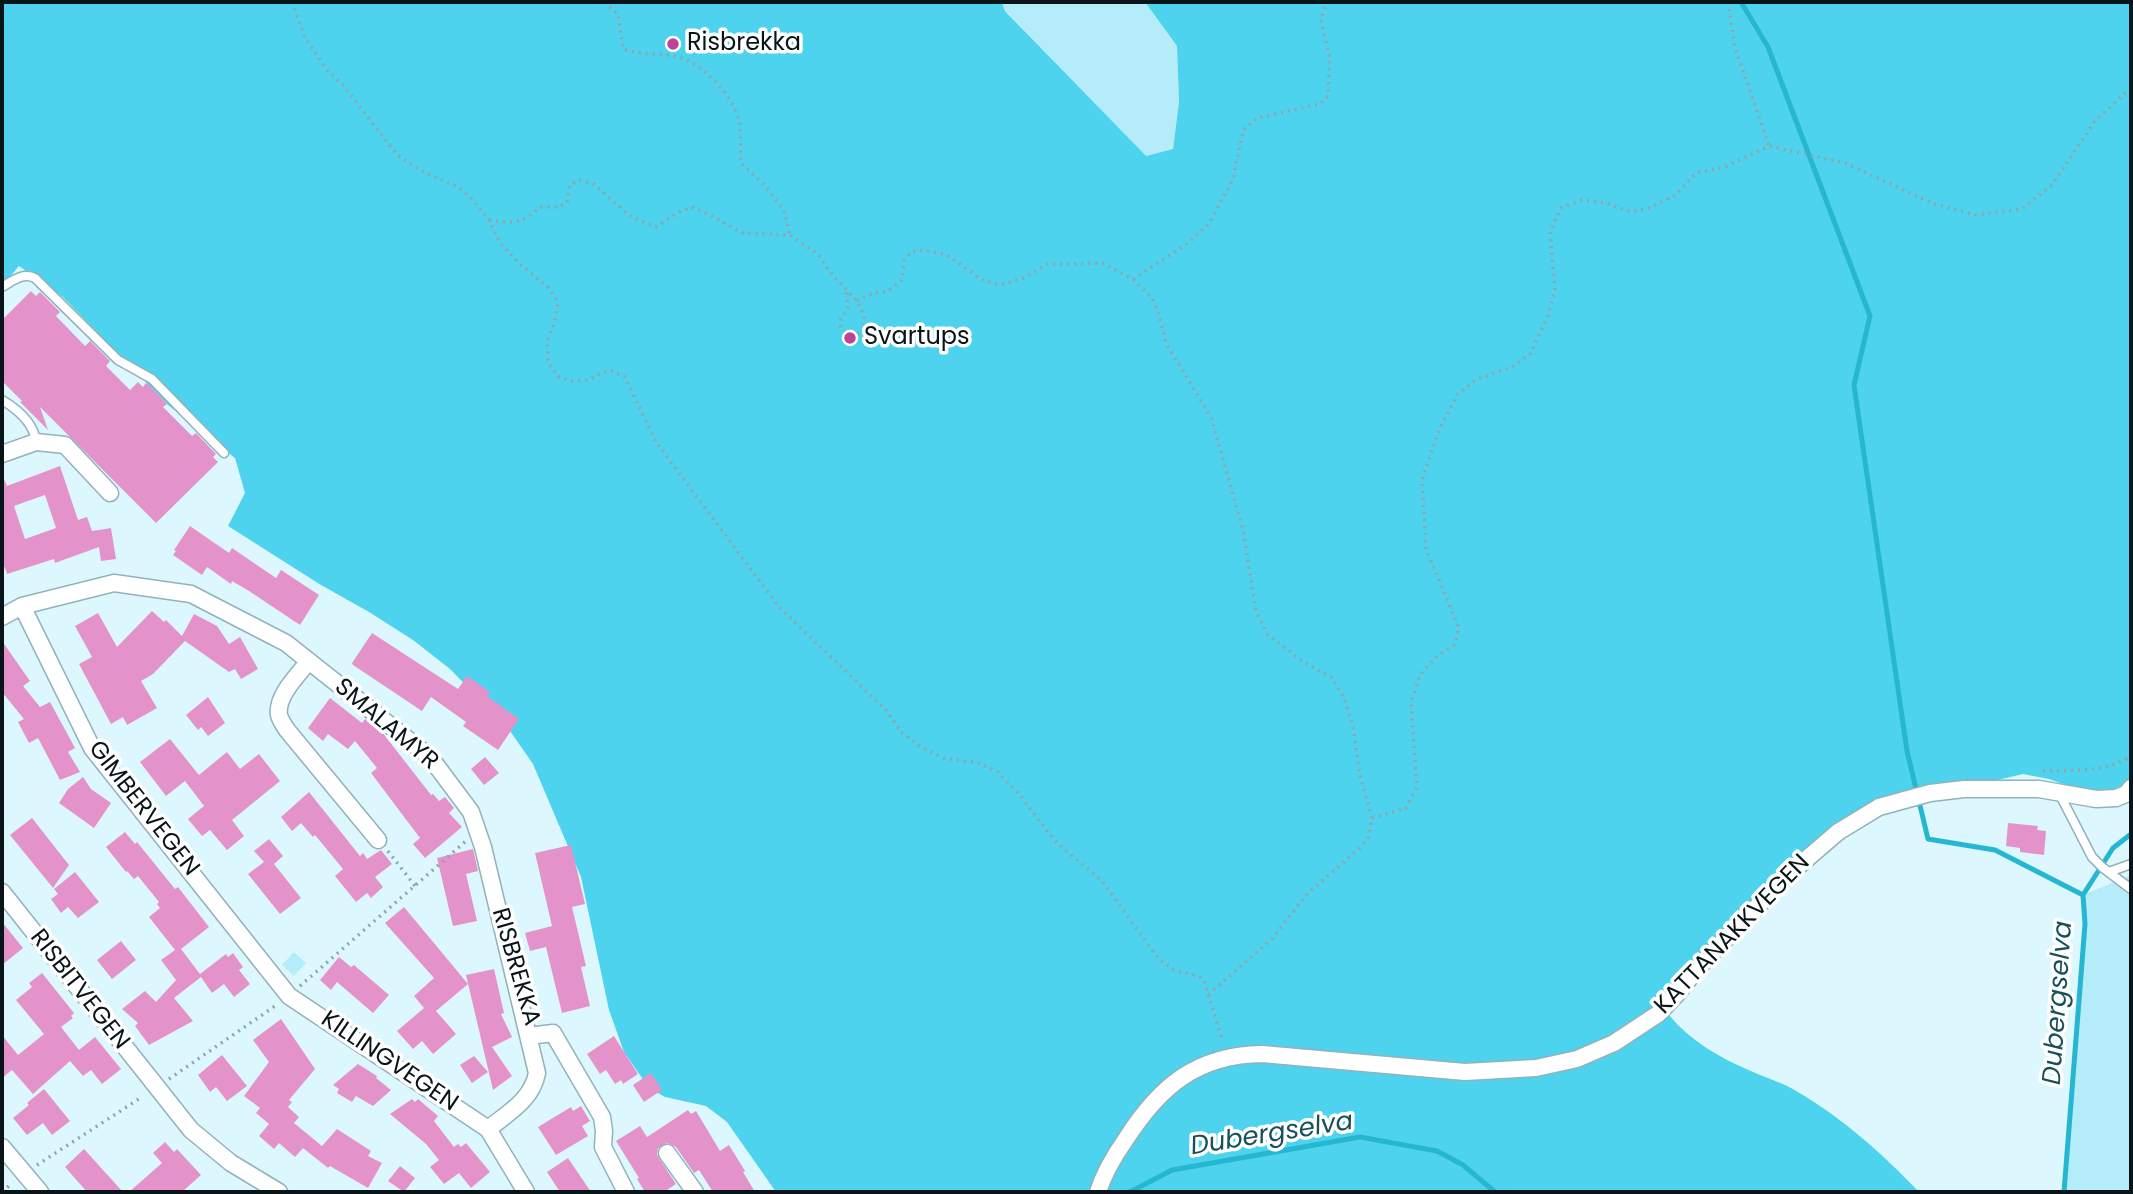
<!DOCTYPE html>
<style>
body{margin:0}
#map{position:relative;width:2133px;height:1194px;overflow:hidden;background:#dcf8fe;font-family:Poppins,sans-serif}
canvas{display:block}
.frame{position:absolute;inset:0;border:4px solid #081417;pointer-events:none}
</style>
<div id="map">
<canvas width="2133" height="1194"></canvas>
<div class="frame"></div>
</div>
<script>
const context = document.querySelector('canvas').getContext('2d');
context.lineJoin = 'round';
function fill(path, color) { context.fillStyle = color; context.fill(path, 'evenodd'); }
function trace(path, color, width, dash) { context.strokeStyle = color; context.lineWidth = width; context.lineCap = dash ? 'butt' : 'round'; context.setLineDash(dash || []); context.stroke(path); }
function label(font, color, halo, rows, align = 'center') {
  context.font = font + ' Poppins,sans-serif'; context.lineWidth = 7; context.setLineDash([]); context.textBaseline = 'middle'; context.strokeStyle = halo; context.fillStyle = color; for (const [text, x, y, turn = 0] of rows) {
    context.save(); context.translate(x, y); context.rotate((+turn || 0) * Math.PI / 180); context.textAlign = isNaN(turn) ? turn : align; if (halo) context.strokeText(text, 0, 0); context.fillText(text, 0, 0); context.restore();
  }
}
fill(new Path2D(`
 M1002 2H1145L1177 46 1179 102 1173 149 1145 156 1005 10Z
 M2131 875V1192H2064L2085 924 2083 895Z
 M294 952 306 963 294 976 282 965Z`), '#b4ecfa');
fill(new Path2D(`
 M2 2H1002L1005 11 1146 156 1173 149 1179 102 1177 46 1145 2H2131V802L2118 796 2083 791 2049 779 2023 774 1955 790 1872 817 1823 838 1783 868 1701 952 1673 989 1665 1010C1687 1039 1718 1057 1751 1071 1764 1077 1778 1081 1791 1088 1839 1115 1881 1152 1919 1192H776L727 1122 706 1106 665 1097 649 1088 624 1052 609 1010 581 877 533 764 508 728 450 669 413 640 369 612 321 585 228 526 245 493 235 458 168 405 63 297 19 266 2 286Z`), '#4dd3ee');
trace(new Path2D(`
 M1741 2 1768 47 1870 316 1854 385 1907 751 1928 839 1995 850 2083 895
 M1130 1192 1172 1170 1360 1137 1437 1151 1463 1165 1495 1192
 M2064 1192 2085 924 2083 895 2113 848 2131 834`), '#25b7d2', 5);
fill(new Path2D(`
 M31 291 36 296 40 292 60 312 56 316 85 346 90 341 110 361 106 366 130 390 138 382 143 387 146 383 148 384 167 404 163 407 192 436 196 433 216 454 213 457 218 462 156 523 40 407 48 430 20 402 22 401 2 381V320Z
 M60 466 78 520 87 517 92 531 111 528 116 559 101 561 99 547 55 563 54 559 7 574 2 560V479H4L7 486ZM45 495 56 528 25 539 14 506Z
 M190 526 229 553 232 548 276 578 281 570 319 595 300 625 249 591 232 581 231 584 207 567 202 575 173 555 176 551 174 550Z
 M152 611 164 622 166 620 182 636 194 614 217 626 229 644 240 637 258 669 241 679 235 669 229 672 185 641 153 674 141 681 157 708 127 725 123 717 111 724 79 664 92 657 75 626 98 613 117 647Z
 M372 633 458 689 467 676 490 692 487 696 519 719 498 750 463 726 466 722 431 697 422 711 353 665 352 663Z
 M2 641 30 681 23 686 40 707 50 702 75 748 68 752 80 772 60 780 38 738 29 743 18 722 24 719 2 692Z
 M208 697 225 723 208 736 201 727 198 730 186 715Z
 M330 698 362 723 365 719 382 732 431 795 433 794 439 801 445 797 454 808 449 813 462 827 425 858 413 844 420 838 371 773 377 768 355 741 348 749 328 734 323 741 308 728Z
 M170 739 199 775 227 752 240 769 259 754 280 781 232 820 244 836 227 850 210 830 202 836 188 819 204 806 185 781 166 796 140 762Z
 M485 757 499 773 484 785 471 769Z
 M83 777 91 789 111 803 94 828 59 803 68 789Z
 M309 792 360 856 363 853 367 859 381 850 392 864 375 877 383 887 371 898 367 893 356 902 335 876 343 869 315 835 313 837 301 823 292 831 281 817Z
 M32 818 69 865 53 888 10 835Z
 M2008 823 2038 826 2037 830 2046 831 2044 855 2020 852V848L2006 846Z
 M125 832 135 844 137 842 175 889 178 887 209 927 181 949 200 974 226 954 228 957 233 953 243 967 239 970 250 984 234 997 224 984 212 993 201 977 174 998 193 1021 149 1045 135 1026 138 1023 122 1009 145 991 156 1002 176 980 161 960 175 950 149 917 160 908 157 904 159 902 138 876 134 879 127 871 126 872 106 847Z
 M269 839 283 856 274 864 301 898 280 914 248 874 264 862 254 851Z
 M571 845 585 904 572 907 586 966 581 967 590 1006 562 1013 546 947 530 951 525 933 552 926 535 853Z
 M473 849 478 871 466 874 477 921 453 926 437 858Z
 M75 872 99 902 78 918 68 907 61 913 51 899 58 894 54 889Z
 M404 907 468 984 436 1011 456 1034 433 1054 422 1041 413 1049 397 1031 424 1008 414 996 434 978 385 923Z
 M2 922 23 948 2 965Z
 M121 941 136 960 112 979 97 960Z
 M339 957 351 967 354 965 389 995 373 1013 337 982 331 990 320 980Z
 M494 969 504 1013 501 1014 512 1037 492 1047 512 1076 493 1090 466 975Z
 M42 973 74 1013 71 1016 73 1018 61 1027 79 1050 95 1037 121 1069 102 1084 91 1070 83 1076 70 1061 33 1094 12 1070 2 1078V1035L18 1055 44 1034 16 1000 32 987 29 983Z
 M281 1019 315 1069 289 1100 292 1102 288 1107 299 1117 294 1123 322 1146 337 1129 371 1151 368 1156 382 1163 368 1188 330 1166 328 1168 303 1148 295 1157 279 1143 274 1149 259 1136 269 1124 256 1113 260 1108 244 1096 269 1062 253 1040Z
 M614 1036 638 1074 623 1084 621 1080 615 1084 606 1070 600 1074 587 1054Z
 M222 1055 247 1086 227 1101 216 1087 210 1092 198 1075Z
 M474 1056 488 1072 472 1083 460 1065Z
 M358 1064 377 1076 376 1078 391 1090 373 1106 356 1096 352 1102 337 1093 339 1089 333 1085Z
 M651 1073 662 1090 644 1102 633 1085Z
 M44 1089 70 1121 52 1135 43 1123 27 1135 13 1118 29 1105 27 1103Z
 M412 1099 415 1102 418 1099 438 1116 434 1121 454 1147 458 1144 461 1147 466 1143 490 1172 471 1188 459 1173 444 1184 430 1167 439 1160 426 1144 390 1114Z
 M581 1106 590 1121 582 1126 588 1136 556 1155 538 1127 571 1107 573 1111Z
 M688 1110 691 1114 696 1111 720 1151 729 1145 745 1171 743 1172 755 1192H713L699 1170 694 1173 676 1147 667 1143 658 1148 657 1155 676 1184 664 1192H645L637 1179 639 1178 616 1141 640 1126 647 1137Z
 M165 1142 174 1152 177 1149 201 1175 182 1192H129L162 1163 153 1153Z
 M84 1149 123 1192H87L65 1167Z
 M568 1158 591 1192H560L547 1172Z
 M400 1166 415 1178 404 1192 388 1181Z`), '#e493ca');
const service = new Path2D(`
 M2 287C12 281 23 272 35 278L118 360 152 379 224 453
 M2 400C17 409 34 423 36 442
 M2059 793 2092 857 2102 867 2131 889
 M2109 872 2131 864`);
const minor = new Path2D(`
 M2 454 36 442 65 445 110 493
 M22 606 92 748 289 996 488 1129 526 1192
 M2 617 22 606 114 583 191 594 286 643 430 757 471 812 483 847 537 1073C532 1100 508 1113 488 1129
 M309 661C298 675 276 696 279 715 280 720 284 725 287 730L378 840
 M2 892 191 1130 231 1163 279 1192
 M529 1036 553 1033 602 1117 604 1131 603 1147 626 1192
 M2 1147 40 1192
 M667 1153 695 1192
 M1098 1192C1104 1173 1114 1156 1126 1139 1160 1086 1197 1055 1262 1054L1465 1072 1536 1068 1577 1059 1614 1043 1658 1014 1676 995 1701 964 1788 875 1838 832 1879 807 1930 793 1964 789H2039L2096 799 2116 798 2126 794 2131 788`);
trace(service, '#92b2ba', 11);
trace(minor, '#92b2ba', 19);
trace(new Path2D(`
 M292 2 305 38 327 70 343 85 397 155 420 170 458 187 472 199 489 220 500 243 521 265 549 288 558 303 554 324 547 341 548 363 559 377 573 381 587 380 609 370 625 377 656 442 779 607 886 710 902 733 922 748 944 758 978 763 998 772 1019 794 1055 841 1103 882 1158 958 1174 970 1199 976 1204 981 1223 1042
 M604 2 618 14 623 49C643 57 668 51 687 60 708 70 733 97 739 120 742 133 740 150 741 163L766 187 784 210 790 235
 M1728 2 1735 48 1769 146
 M489 220C513 223 520 225 540 207H560L567 202 570 185 578 180 594 184 630 216 656 227 677 213 692 207 714 217 742 233 790 235 819 255 829 271 857 301 864 315 865 332C854 336 848 336 840 326L841 319 848 307 846 289
 M1133 279 1184 246 1209 224 1233 179 1243 130 1257 118 1320 104 1328 96 1330 58 1321 20 1326 2
 M857 301 873 293 887 292 902 280 904 261 911 252 924 250 947 255 982 280 1001 285 1023 278 1048 264 1102 263 1133 279 1152 298 1159 315 1166 343 1211 417 1243 530 1256 611 1267 634 1303 662 1331 677 1344 697 1353 727 1361 780 1372 818 1368 838 1361 847 1307 894 1272 939 1209 994
 M2043 771C2073 770 2105 773 2131 756
 M1372 818 1406 808 1417 787 1411 703 1420 675 1436 657 1454 645 1459 628 1426 549 1422 480 1439 430 1457 395 1477 379 1512 367 1530 354 1547 318 1555 290 1550 232 1561 208 1582 200 1606 203 1631 212 1649 208 1676 195 1696 173 1727 166 1769 146 1845 163 1932 203 1976 215 2022 209 2052 185 2095 121 2131 88
 M388 851 415 886
 M300 986 466 841
 M169 1079 275 1006
 M37 1165 142 1097
 M2 1192 11 1184`), '#8fa5aa', 3.5, [2, 5]);
trace(service, '#fff', 8);
trace(minor, '#fff', 16);
for (const [x, y, r, color] of [
 [673,44,7,"#bb449b"],
 [850,338,7,"#bb449b"]
]) { const dot = new Path2D(); dot.arc(x, y, r, 0, 2 * Math.PI); context.fillStyle = color; context.fill(dot); trace(dot, '#fff', 2.5); }
label('24px', '#081417', '#fff', [
 ["Risbrekka",687,44],
 ["Svartups",864,338]
], 'left');
label('24px', '#081417', '#fff', [
 ["SMALAMYR",386,725,40],
 ["GIMBERVEGEN",143,809,52],
 ["KATTANAKKVEGEN",1733,935,-46],
 ["RISBREKKA",515,967,74],
 ["RISBITVEGEN",79,990,52],
 ["KILLINGVEGEN",389,1062,34]
]);
label('italic 26px', '#17505b', '#fff', [
 ["Dubergselva",2059,1003,-86],
 ["Dubergselva",1272,1135,-9]
]);
</script>
